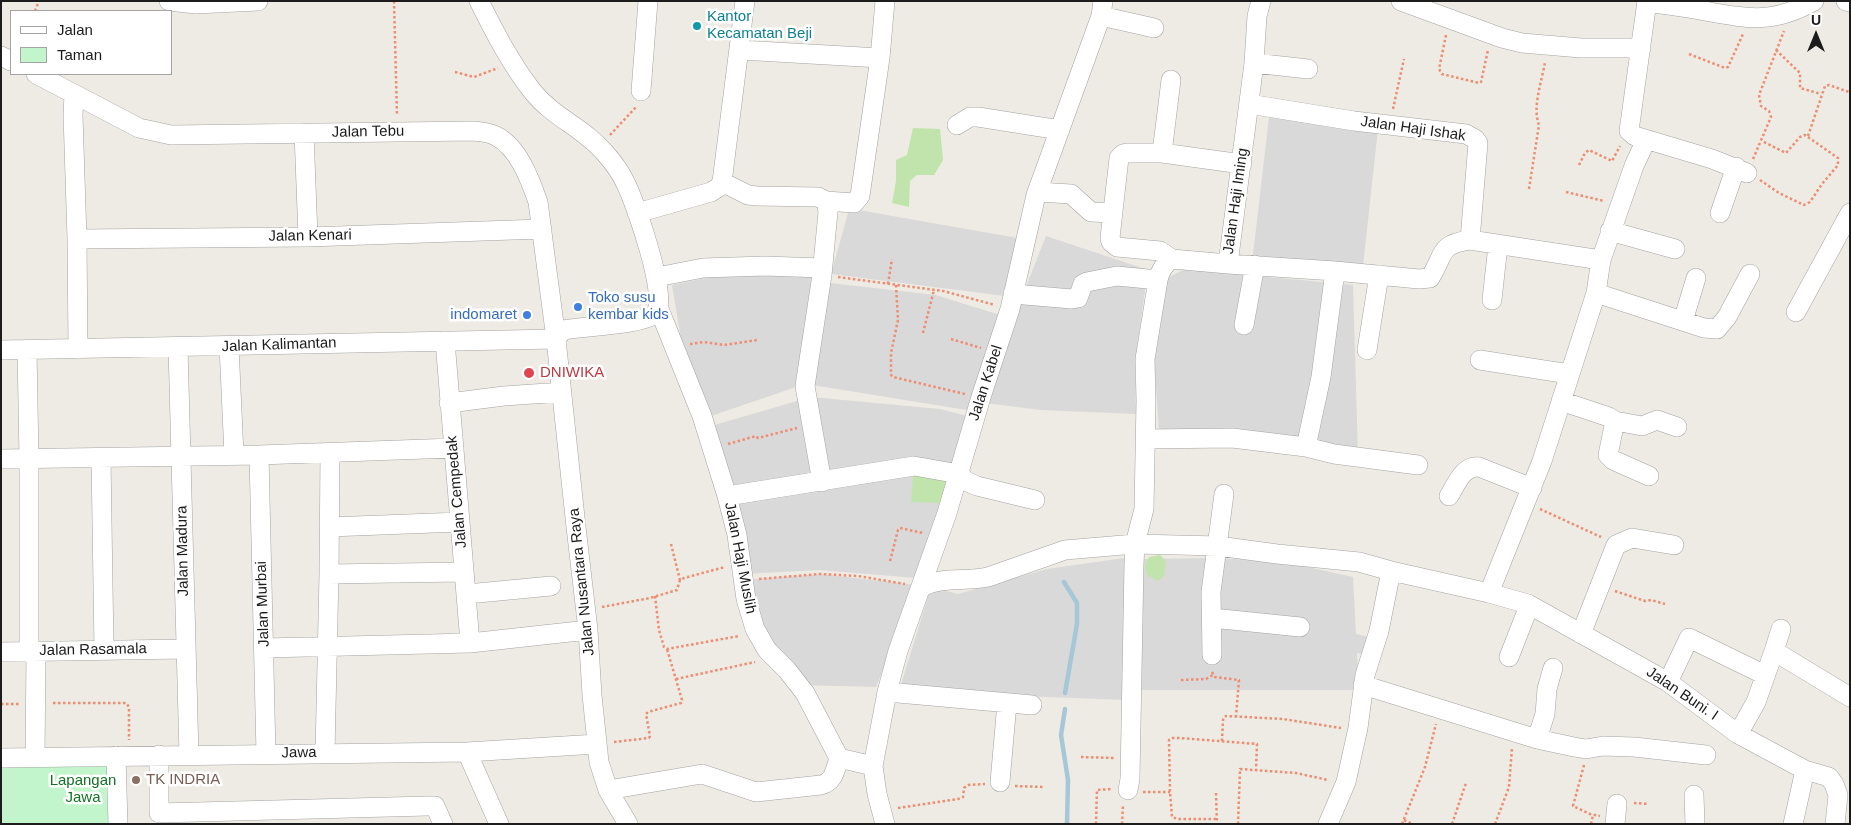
<!DOCTYPE html>
<style>
body{margin:0}
#map{position:relative;width:1851px;height:825px;overflow:hidden;background:#edebe3;font-family:Arial,sans-serif}
canvas{display:block}
.frame{position:absolute;inset:0;border:2px solid #1c1c1c;pointer-events:none}
.legend{position:absolute;left:10px;top:10px;width:162px;height:65px;box-sizing:border-box;background:#fff;border:1px solid #a4a4a4;margin:0;padding:6px 9px;list-style:none;font-size:15px;color:#1c1c1c}
.legend li{display:flex;align-items:center;gap:10px;height:25px}
.legend b{width:25px;border:1px solid #a4a4a4}
.north{position:absolute;left:1791px;top:10px;width:50px;height:50px;-webkit-text-stroke:4px #fff;paint-order:stroke;rotate:0deg;font-size:14px;font-weight:700;line-height:20px;text-align:center;color:#1c1c1c}
.north::after{content:'';display:block;margin:auto;width:18px;height:22px;background:#1c1c1c;clip-path:polygon(50% 0,100% 100%,50% 72%,0 100%)}
</style>
<div id="map">
<canvas width="1851" height="825"></canvas>
<div class="frame"></div>
<ul class="legend">
<li><b style="height:6px;background:#fff"></b>Jalan</li>
<li><b style="height:14px;background:#c2f5cb"></b>Taman</li>
</ul>
<div class="north">U</div>
</div>
<script>
const context = document.querySelector('canvas').getContext('2d');
context.lineJoin = 'round';
function fill(path, color) { context.fillStyle = color; context.fill(path, 'evenodd'); }
function trace(path, color, width, dash) { context.strokeStyle = color; context.lineWidth = width; context.lineCap = dash ? 'butt' : 'round'; context.setLineDash(dash || []); context.stroke(path); }
function label(font, color, halo, rows, align = 'center') {
  context.font = font + ' Arial,sans-serif'; context.lineWidth = 5; context.setLineDash([]); context.textBaseline = 'middle'; context.strokeStyle = halo; context.fillStyle = color; for (const [text, x, y, turn = 0] of rows) {
    context.save(); context.translate(x, y); context.rotate((+turn || 0) * Math.PI / 180); context.textAlign = isNaN(turn) ? turn : align; if (halo) context.strokeText(text, 0, 0); context.fillText(text, 0, 0); context.restore();
  }
}
fill(new Path2D(`
 M1269 117 1378 129 1362 275 1252 263Z
 M853 209 1023 239 1005 296 831 274 848 213Z
 M1046 236 1148 270 1135 361 1136 414 1041 410 985 403 1016 312Z
 M1185 269 1353 285 1358 455 1304 440 1159 429 1154 360 1167 278Z
 M812 273 799 386 705 418 682 345 672 285 710 277Z
 M830 283 936 295 1003 316 973 411 812 385Z
 M811 397 940 409 967 416 917 578 819 570 744 574 711 426Z
 M1131 557 1124 573V700L899 691 931 587 958 594 1047 569Z
 M1211 558 1280 561 1353 577 1356 634 1373 638 1368 656 1357 653 1359 690H1139L1141 559Z
 M820 574 917 585 876 687 800 685 768 650 744 580Z`), '#dad9d9');
fill(new Path2D(`
 M913 128 940 129 943 160 934 175H917L910 181 909 207 892 203 896 181V160L907 155Z
 M913 475 936 476 948 478 940 503 911 502Z
 M1160 555 1166 561 1164 576 1158 581 1147 575 1145 565 1149 557Z`), '#c1e4ac');
fill(new Path2D(`
 M116 756 118 824H1V758Z`), '#c2f5cb');
trace(new Path2D(`
 M1064 582 1077 603V624L1065 693
 M1065 709 1061 735 1068 780 1067 824`), '#a6c7d8', 4.5);
const minor = new Path2D(`
 M169 1 196 4 258 1
 M479 1C495 33 511 64 533 92 553 117 585 129 605 153 613 162 621 173 626 184 635 202 670 301 655 314 641 325 583 326 563 330L556 339 576 527 588 630 592 695 599 762 608 790 628 824
 M1401 1 1502 38 1522 43 1581 48H1641
 M1647 1 1629 131 1635 136 1712 159 1747 173
 M1846 1 1850 2
 M1647 2C1666 5 1686 7 1705 11 1749 19 1773 24 1814 1
 M1101 16 1154 28
 M740 50 880 58
 M1 56 11 61
 M1254 63 1308 69
 M641 91 648 1
 M74 94 73 115 77 239 78 349
 M1249 104 1354 121 1466 134 1475 139 1478 143 1470 240
 M957 125 970 117H978L1060 130
 M304 133 308 237
 M1162 153 1171 80
 M722 182 748 195 757 196 818 197 826 201 854 203 860 196 880 58 885 1
 M1038 192 1071 194 1091 212 1113 213
 M637 213 711 192 719 187 722 182 745 1
 M1720 213 1736 167
 M1610 231 1675 249
 M77 239 308 237 542 229
 M1172 259 1160 251 1117 247 1111 242 1110 238 1119 158 1123 154 1127 153H1162L1242 164
 M1228 264 1335 271 1419 279 1430 278C1446 253 1437 245 1470 240L1601 260
 M1335 271 1321 377 1306 447 1334 454 1418 465
 M657 277 703 268 765 266 822 268
 M1596 293 1704 328 1717 329 1727 317 1750 274
 M1013 294 1072 299 1078 298 1083 284 1087 282 1117 276 1158 280
 M1492 300 1498 245
 M659 309 702 416 727 496 737 535 746 599 755 629 767 650 787 670 805 693 839 758 873 766
 M1796 312 1850 213
 M1683 321 1696 278
 M1244 325 1255 265
 M445 341 470 643
 M229 346 234 455
 M178 347 189 755
 M27 349 29 459V651
 M1 350 556 339 538 202C530 179 518 147 496 136 489 132 481 132 473 131L171 135 139 128 36 74
 M1367 350 1379 275
 M1480 360 1569 374
 M1561 401 1609 417 1615 421 1608 455 1613 460 1649 476
 M449 403 504 396 562 392
 M1615 421 1642 426 1657 420 1677 427
 M1146 439 1232 438 1306 447
 M259 455 266 754
 M101 458 104 650
 M1 459 259 455 454 448
 M822 482 805 386 822 275 828 212 826 201
 M727 496 914 466 959 474 966 481 977 486 1035 500
 M1449 496C1456 485 1463 465 1479 467L1532 488
 M329 527 460 522
 M329 574 464 572
 M921 587C943 576 965 582 988 577L1065 550 1135 544 1218 546 1277 554 1359 562 1391 571 1489 593 1528 604 1668 682 1738 734 1805 770 1829 777 1834 784 1838 795 1835 824
 M1489 593 1542 461 1596 293 1601 260 1634 166 1646 140
 M467 594 551 586
 M1212 618 1300 627
 M1581 634 1616 545 1632 538 1674 545
 M265 648 470 643 588 630
 M1774 651 1781 629
 M1 652 185 649
 M1212 655 1211 592 1224 494
 M1509 657 1529 606
 M1668 682 1689 638 1765 675
 M1363 685 1537 739 1574 747 1586 749 1603 746 1634 747 1706 755
 M887 692 1032 705
 M1738 734 1756 702 1774 651 1850 697
 M1537 739 1545 714 1547 689 1553 668
 M467 752 499 824
 M325 753 329 574 330 453
 M159 755V813L428 806H435L443 824
 M116 756 118 824
 M1 758 467 752 597 744
 M35 758 36 652
 M1000 782 1007 703
 M608 790 702 774 756 792 821 785C834 782 835 770 839 758
 M1128 790 1130 779 1134 564 1135 544 1144 509 1146 401 1145 359 1158 280C1160 270 1164 264 1172 259L1228 264 1254 63 1257 16 1261 1
 M1694 795 1695 824
 M885 824 877 794 873 766 887 692 898 651 947 513 981 397 1010 309 1036 195 1101 16 1103 1
 M1328 824 1346 782 1358 728 1365 675 1379 631 1391 571
 M1615 824 1617 804
 M1793 824 1805 770`);
trace(minor, '#a3a3a3', 20);
trace(new Path2D(`
 M394 1 397 115
 M35 11 39 1
 M1446 35 1439 69 1442 74 1479 83 1481 82 1488 50
 M1776 50 1800 73V88L1821 94
 M1689 54 1725 68 1728 67 1743 34
 M455 72 474 77 498 68
 M1393 109 1404 59
 M610 135 637 106
 M1808 136 1825 86 1829 85 1849 92
 M1753 159 1771 117 1769 111 1761 106 1759 95 1784 31
 M1579 165 1585 153 1589 150 1612 161 1620 146
 M1760 180 1779 193 1804 205 1810 202 1822 184 1838 165V158L1805 135 1800 137 1786 153 1762 141
 M1529 189 1539 125C1532 107 1542 81 1545 62
 M1566 192 1604 201
 M838 277 943 291 995 305
 M888 284 892 259
 M896 285 898 320 891 353V375L893 377 965 394
 M923 333 934 290
 M951 339 981 348
 M690 344 704 342 724 345 757 340
 M728 444 756 436 758 438 797 428
 M1540 509 1601 537
 M671 544 680 580
 M890 561 898 530 900 528 923 533
 M759 579 820 574 858 576 905 584
 M1615 591 1645 601 1651 600 1665 604
 M655 596 659 630 664 647 667 649 739 636
 M602 607 650 598 677 590 680 580 684 578 725 567
 M1212 672 1215 677 1239 680 1236 716
 M676 679 755 662
 M1181 680 1206 679 1213 675
 M53 703H126L129 707V740
 M1 704H20
 M1222 741 1223 720 1224 717 1226 716 1283 719 1341 728
 M614 742 649 738 650 736 646 714 648 712 681 703 682 700 667 649
 M1081 757 1114 758
 M1584 765 1573 806 1590 814 1600 816
 M1015 786 1045 787
 M1143 792H1170
 M1216 793 1217 824
 M1634 803 1649 804
 M898 808 958 799 963 797 964 788 968 785 985 784
 M1216 819H1178L1172 817 1170 792 1169 740 1172 738H1180L1257 744 1256 770
 M1404 820 1413 824
 M1096 824 1097 790 1111 789
 M1122 824 1123 805
 M1238 824 1240 769 1296 773 1328 780
 M1402 824 1425 767 1436 724
 M1452 824 1466 783
 M1495 824 1509 787 1512 748
 M1591 824 1593 815`), '#ef8c71', 2.5, [2.5, 2.5]);
trace(minor, '#fff', 19);
for (const [x, y, r, color] of [
 [697,26,5,"#0f9aa8"],
 [578,307,5,"#3f7fe0"],
 [527,315,5,"#3f7fe0"],
 [529,373,6,"#e0444e"],
 [136,780,5,"#8d6e63"]
]) { const dot = new Path2D(); dot.arc(x, y, r, 0, 2 * Math.PI); context.fillStyle = color; context.fill(dot); trace(dot, '#fff', 2); }
label('15px', '#0d838f', '#fff', [
 ["Kantor",707,17],
 ["Kecamatan Beji",707,34]
], 'left');
label('15px', '#1c1c1c', '#fff', [
 ["Jalan Haji Ishak",1413,129,8],
 ["Jalan Tebu",368,132,-1],
 ["Jalan Haji Iming",1236,201,-82],
 ["Jalan Kenari",310,236,-1],
 ["Jalan Kalimantan",279,345,-2],
 ["Jalan Kabel",986,383,-72],
 ["Jalan Cempedak",457,492,-95],
 ["Jalan Madura",183,551,-91],
 ["Jalan Haji Muslih",740,558,79],
 ["Jalan Nusantara Raya",582,582,-96],
 ["Jalan Murbai",263,604,-92],
 ["Jalan Rasamala",93,650,-1],
 ["Jalan Buni. I",1682,694,34],
 ["Jawa",299,753,-1]
]);
label('15px', '#366cbe', '#fff', [
 ["Toko susu",588,298],
 ["kembar kids",588,315],
 ["indomaret",517,315,"right"]
], 'left');
label('15px', '#be3a42', '#fff', [
 ["DNIWIKA",540,373]
], 'left');
label('15px', '#785e54', '#fff', [
 ["TK INDRIA",146,780]
], 'left');
label('15px', '#137225', '#fff', [
 ["Lapangan",83,781],
 ["Jawa",83,798]
]);
</script>
